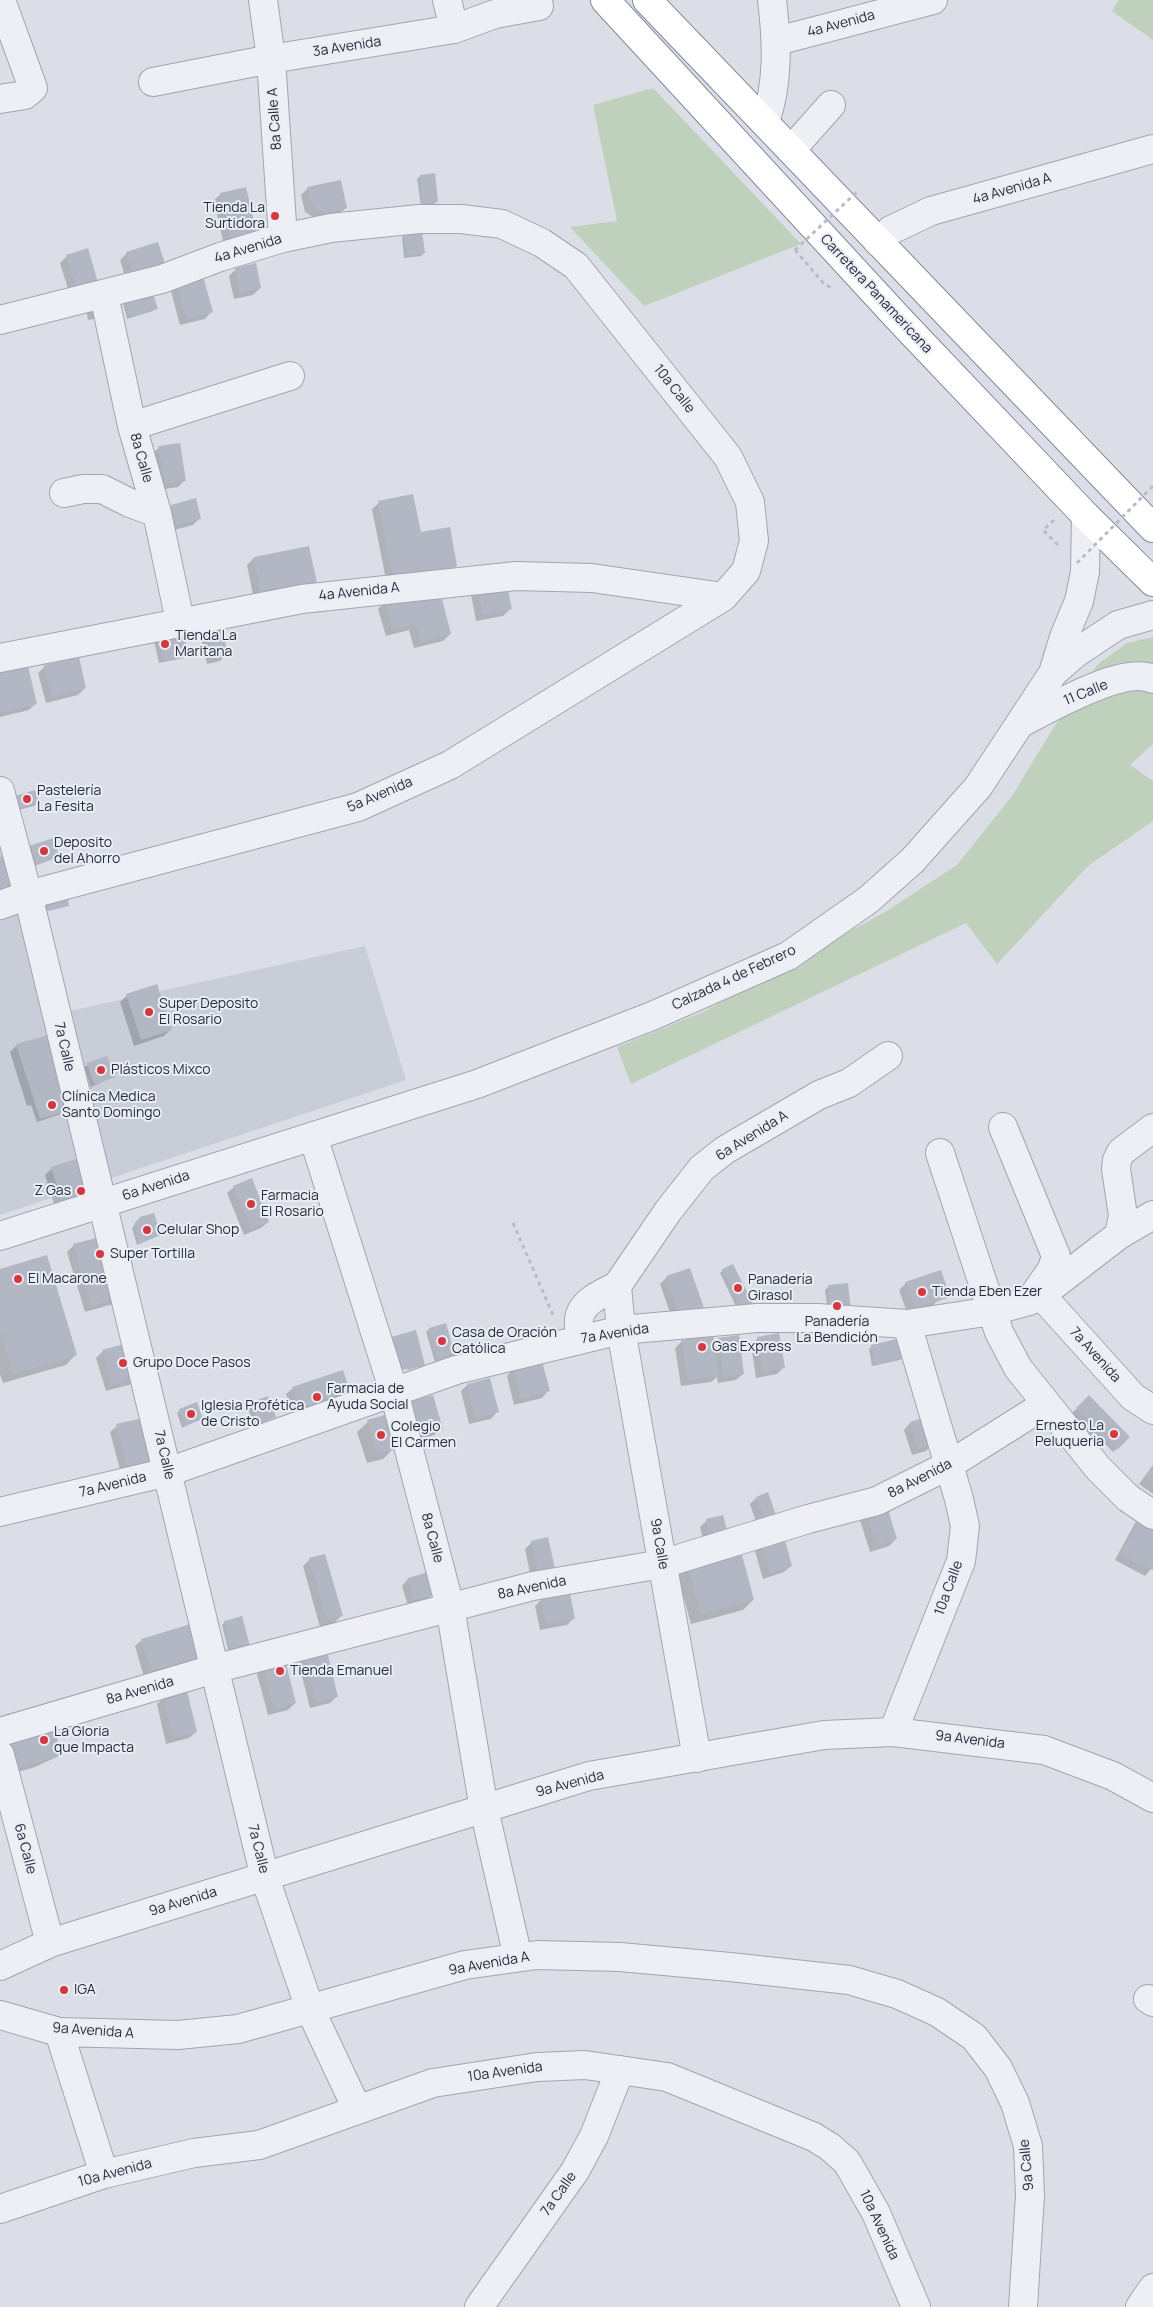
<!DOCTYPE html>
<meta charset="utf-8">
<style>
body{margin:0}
canvas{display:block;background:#dbdee6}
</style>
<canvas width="1153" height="2307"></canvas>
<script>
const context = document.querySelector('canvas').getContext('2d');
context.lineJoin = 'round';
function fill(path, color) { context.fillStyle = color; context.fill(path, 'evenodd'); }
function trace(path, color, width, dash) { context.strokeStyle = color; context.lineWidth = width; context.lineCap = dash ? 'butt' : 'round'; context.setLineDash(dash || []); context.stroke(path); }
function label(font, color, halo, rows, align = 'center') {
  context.font = font + ' Manrope,sans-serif'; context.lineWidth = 4; context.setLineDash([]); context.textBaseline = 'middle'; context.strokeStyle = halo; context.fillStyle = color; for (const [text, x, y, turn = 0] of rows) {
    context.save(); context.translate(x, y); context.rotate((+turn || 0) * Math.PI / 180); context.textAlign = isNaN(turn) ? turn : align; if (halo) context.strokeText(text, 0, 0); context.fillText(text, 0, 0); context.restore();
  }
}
fill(new Path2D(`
 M0 849 47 1016 365 946 406 1080 0 1215Z`), '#c9cdd8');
fill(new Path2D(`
 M1119 0H1153V40L1112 11Z
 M653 88 801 244 644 306 570 227 617 221 593 105Z
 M1153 637V744L1130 765 1153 781V821L1088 866 997 964 966 923 631 1084 617 1047 703 1012 885 912 957 865 1012 796 1054 727 1098 664 1127 643Z`), '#bfd1bc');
fill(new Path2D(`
 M420 176 437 201 434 204 421 206 417 179Z
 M308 188 346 208 339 214 316 219 305 212 301 195Z
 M221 194 256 234 224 246 214 200Z
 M405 234 424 253 421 256 404 258 402 237Z
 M157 244 126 280 120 260 127 253Z
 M67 256 90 289 70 295 60 263Z
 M236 269 260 288 253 295 234 299 229 276Z
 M178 284 211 312 205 319 180 325 171 291Z
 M126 300 156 308 153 311 127 319 123 303Z
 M89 305 102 317 88 320 86 308Z
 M159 448 185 480 178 487 158 490 152 454Z
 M379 503 420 534 456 566 449 573 387 585 372 509Z
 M172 506 200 518 193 525 170 531 165 513Z
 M308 548 316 583 309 590 254 600 247 565 254 558Z
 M478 588 510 609 503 616 476 621 471 594Z
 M385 602 450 634 443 641 414 648 409 630 386 636 378 609Z
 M207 627 226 655 220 661 207 664 200 634Z
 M157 638 187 655 184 658 159 663 154 641Z
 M45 666 85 688 78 695 46 703 38 673Z
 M0 670 35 704 29 710 0 717Z
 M15 797 37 803 34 806 15 811Z
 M26 850 58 857 32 867Z
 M43 904 68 905 45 911Z
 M127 995 171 1029 164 1036 134 1046 120 1002Z
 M47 1037 67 1112 37 1122 31 1105 27 1106 10 1052 17 1045Z
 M106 1057 113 1077 91 1087 84 1067Z
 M52 1168 93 1194 56 1210 45 1175Z
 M234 1187 268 1222 261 1228 244 1235 227 1193Z
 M141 1218 160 1235 137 1245 132 1228Z
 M103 1237 113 1304 85 1312 67 1252 74 1245Z
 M0 1270 76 1354 66 1365 3 1383 0 1374Z
 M723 1270 752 1306 739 1313 720 1273Z
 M667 1277 702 1307 696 1314 673 1321 660 1284Z
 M906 1283 949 1296 936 1302 931 1308 908 1315 899 1290Z
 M847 1285 828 1314 825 1290 828 1287Z
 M429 1329 454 1354 451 1357 435 1362 426 1332Z
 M392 1338 424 1365 417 1372 400 1376ZM418 1366V1369L402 1373 401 1370Z
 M758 1338 784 1367 777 1374 756 1378 751 1345Z
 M719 1339 743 1374 736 1380 718 1383 717 1377 711 1382 681 1386 675 1348 682 1341 713 1345Z
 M872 1346 903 1357 900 1360 872 1366 869 1349Z
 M103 1351 136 1383 106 1391 96 1358Z
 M513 1369 548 1391 542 1398 514 1405 507 1376Z
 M467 1385 497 1412 491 1419 469 1424 461 1391Z
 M293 1388 349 1391 330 1402 293 1415 286 1394Z
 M1089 1397 1128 1437 1113 1452 1094 1432 1090 1436 1070 1415Z
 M250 1404 275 1417 255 1426 247 1407Z
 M180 1410 202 1418 182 1428 177 1413Z
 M402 1410 441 1429 434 1435 412 1442Z
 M368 1422 394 1448 383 1459 367 1463 357 1432Z
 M910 1423 932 1444 926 1451 912 1455 904 1430Z
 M117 1426 161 1458 121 1473 110 1432Z
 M1153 1465V1494L1139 1484Z
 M756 1498 777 1520 759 1531 750 1504Z
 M866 1514 896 1539 889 1546 870 1552 860 1520Z
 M723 1516 705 1548 700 1527 707 1520Z
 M1142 1516 1153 1567 1145 1576 1115 1560 1135 1523Z
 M532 1542 555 1573 532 1583 525 1549Z
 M762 1545 791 1566 784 1572 763 1579 755 1551Z
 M310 1559 341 1616 334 1623 320 1627 303 1566Z
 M688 1566 753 1600 743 1610 691 1624 678 1576Z
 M408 1579 433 1594 426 1601 408 1606 402 1586Z
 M542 1599 573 1619 567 1625 540 1630 535 1606Z
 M225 1622 249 1645 229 1653 222 1625Z
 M142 1640 202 1656 195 1662 144 1677 135 1646Z
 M305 1657 337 1696 330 1703 310 1708 299 1664Z
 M264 1667 295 1703 288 1710 268 1715 257 1674Z
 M164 1698 196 1732 189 1738 166 1744 157 1704Z
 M0 1748 61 1755 35 1767 8 1775Z`), '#0003');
fill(new Path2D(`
 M435 173 438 202 423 204 420 175Z
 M341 180 347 208 324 213 311 205 307 187Z
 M246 187 257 234 231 240 220 193Z
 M422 231 425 253 407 256 404 233Z
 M158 242 165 264 133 274 126 252Z
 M88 248 98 283 77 289 66 255Z
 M256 263 261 288 240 293 235 268Z
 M203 276 213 312 186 319 177 283Z
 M152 291 158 309 130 317 125 299Z
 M180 443 186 481 165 484 158 446Z
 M413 494 421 532 450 527 457 566 393 579 378 501Z
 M196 498 201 519 176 525 171 505Z
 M309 546 317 583 261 595 254 557Z
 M506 581 512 609 483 615 477 587Z
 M439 587 451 634 420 642 416 624 393 630 385 601Z
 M221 623 228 655 213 658 206 626Z
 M183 631 188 655 162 661 157 637Z
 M79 657 86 688 52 697 44 665Z
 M27 662 37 704 0 713V669Z
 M35 790 39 803 18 809 15 796Z
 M54 838 59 857 34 865 28 846Z
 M4 856 15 895 0 899V857Z
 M67 894 69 906 49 911 45 900Z
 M157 984 172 1030 141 1040 126 994Z
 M48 1035 71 1110 40 1119 16 1044Z
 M107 1056 115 1077 94 1085 87 1063Z
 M82 1157 94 1194 63 1204 51 1167Z
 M252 1178 269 1222 251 1229 233 1186Z
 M154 1213 161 1235 140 1243 134 1224 140 1217Z
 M104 1236 121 1297 91 1306 73 1244Z
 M47 1255 77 1355 13 1374 0 1330V1269Z
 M733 1264 754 1306 743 1311 722 1269Z
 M690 1268 704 1308 680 1316 666 1276Z
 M941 1270 950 1297 915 1309 905 1282Z
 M848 1283 851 1310 830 1312 828 1285Z
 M446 1323 455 1355 437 1360 429 1328Z
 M416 1330 425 1365 408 1370 398 1364 391 1337Z
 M779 1333 785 1368 763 1372 757 1337Z
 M713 1335 719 1376 688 1380 681 1340Z
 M739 1335 744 1374 724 1377 718 1338Z
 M901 1338 905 1358 875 1364 871 1345Z
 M135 1341 144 1377 112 1385 102 1350Z
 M542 1361 550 1391 521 1399 513 1368Z
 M343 1370 350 1391 300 1409 292 1387Z
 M490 1378 499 1412 475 1418 467 1384Z
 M433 1395 443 1429 418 1436 408 1402Z
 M1089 1395 1130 1437 1117 1450 1076 1408Z
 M268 1396 276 1417 258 1424 250 1403Z
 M197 1402 203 1419 185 1426 179 1409Z
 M385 1415 395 1449 377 1454 367 1420Z
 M152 1416 163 1458 127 1467 116 1424Z
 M925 1417 934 1445 918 1449 910 1422Z
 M1153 1465V1483L1145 1477Z
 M768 1492 778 1521 766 1525 756 1497Z
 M887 1506 897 1539 877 1546 866 1512Z
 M723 1515 729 1537 712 1542 706 1519Z
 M1142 1515 1153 1521V1570L1121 1554Z
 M548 1537 556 1573 539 1577 531 1541Z
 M784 1537 792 1566 770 1573 761 1543Z
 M741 1551 754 1600 701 1614 687 1565Z
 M325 1554 343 1616 327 1621 309 1558Z
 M428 1572 434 1595 414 1600 408 1578Z
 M570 1593 575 1619 546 1624 541 1598Z
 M242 1616 250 1646 232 1650 224 1621Z
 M194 1623 203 1656 151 1671 141 1639Z
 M327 1651 338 1697 316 1702 305 1656Z
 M285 1660 296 1703 274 1709 263 1666Z
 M187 1691 197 1732 173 1738 163 1696Z
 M53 1725 62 1755 14 1769 6 1740Z`), '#b2b7c3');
const minor = new Path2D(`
 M263 0 271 59 283 238
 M447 0 454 29
 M777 41 933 0
 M153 82 271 59 454 29 495 14 539 6
 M0 99 25 95 33 88 1 0
 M765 122C779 82 777 41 772 0
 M791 150 831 105
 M878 242 891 230 931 211 1153 149
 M104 295 132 426 157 513 180 621
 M0 320 162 279 220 257 283 238 331 228 419 219H461L502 224 542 243 576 266 728 457 750 502 754 541 746 571 723 597 450 765 358 807 28 895 0 905
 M132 426 290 376
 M64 493 83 489H102L130 503 157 513
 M0 658 302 599 516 576 592 578 723 597
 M1053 673 1064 637 1079 601 1085 572 1086 516
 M1023 722C1050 708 1124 665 1153 679
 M0 791 28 895 265 1878 310 2009 357 2109
 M1003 1127 1056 1256 1052 1269 1036 1292
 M313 1136 394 1392 450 1607 484 1809 516 1949
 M940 1153 999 1332 1018 1368 1098 1468 1128 1498 1153 1515
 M1119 1235 1123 1216 1116 1169 1117 1160 1121 1152 1153 1128
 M0 1236 477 1084 652 1016 788 956 868 900 912 861 978 787 1053 673 1076 653 1118 625 1153 615
 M1041 1295 1133 1397 1153 1410
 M581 1339C580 1333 578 1325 579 1319 581 1302 604 1292 617 1286
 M0 1512 168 1472 456 1370 621 1330 757 1318H818L907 1324 992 1311 1029 1301 1041 1295 1119 1235 1153 1215
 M0 1732 214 1669 533 1586 662 1564 808 1519 877 1501 949 1465 1046 1404
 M893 1732 961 1561 965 1526 959 1499 907 1324
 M0 1755 50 1943
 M697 1758 621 1330 617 1286 668 1211 702 1168 725 1150 819 1095 849 1083 888 1056
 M0 1966 50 1943 589 1776 824 1735 893 1732 1044 1750 1113 1776 1153 1798
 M1148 1999 1153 2002
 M0 2015 59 2032 178 2035 238 2029 465 1965 537 1955 620 1957 730 1967 849 1980 897 1994 937 2012 974 2037 998 2068 1015 2103 1028 2146 1030 2195 1023 2307
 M59 2032 104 2174
 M0 2209 104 2174 194 2153 259 2145 433 2083 537 2067 585 2065 667 2077 814 2137 830 2147 847 2162 876 2213 916 2307
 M479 2307 575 2171 594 2136 620 2070
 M1140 2307 1153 2288`);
const highway = new Path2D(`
 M605 0 898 318 1086 516 1153 582
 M647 0 1153 528`);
trace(minor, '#a1a5b0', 30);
trace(highway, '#828a9d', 30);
trace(new Path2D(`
 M795 250 825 285 833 288
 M1054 520 1043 530 1058 545
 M513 1223 553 1315`), '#babcc5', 3, [4, 4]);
trace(minor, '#eeeff5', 28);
trace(highway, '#fff', 28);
trace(new Path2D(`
 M795 250 859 190
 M1077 563 1153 486`), '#babcc5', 3, [4, 4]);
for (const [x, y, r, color] of [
 [275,216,5,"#d33840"],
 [165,644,5,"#d33840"],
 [27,799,5,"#d33840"],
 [44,851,5,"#d33840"],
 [149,1012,5,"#d33840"],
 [101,1070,5,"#d33840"],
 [52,1105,5,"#d33840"],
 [81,1191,5,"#d33840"],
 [251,1204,5,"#d33840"],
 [147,1230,5,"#d33840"],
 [100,1254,5,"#d33840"],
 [18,1279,5,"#d33840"],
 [738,1288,5,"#d33840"],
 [922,1292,5,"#d33840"],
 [837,1306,5,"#d33840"],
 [442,1341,5,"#d33840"],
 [702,1347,5,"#d33840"],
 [123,1363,5,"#d33840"],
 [317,1397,5,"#d33840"],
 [191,1414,5,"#d33840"],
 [1114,1434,5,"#d33840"],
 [381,1435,5,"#d33840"],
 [280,1671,5,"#d33840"],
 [44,1740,5,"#d33840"],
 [64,1990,5,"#d33840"]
]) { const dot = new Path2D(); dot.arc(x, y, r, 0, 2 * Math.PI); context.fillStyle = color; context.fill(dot); trace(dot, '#eaedf4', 2); }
label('14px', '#252b3d', '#eaedf4', [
 ["4a Avenida",841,24,-15],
 ["3a Avenida",347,47,-9],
 ["8a Calle A",275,119,-94],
 ["4a Avenida A",1012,189,-16],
 ["4a Avenida",248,249,-17],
 ["Carretera Panamericana",876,294,47],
 ["10a Calle",674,389,52],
 ["8a Calle",141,458,74],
 ["4a Avenida A",359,592,-6],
 ["11 Calle",1086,693,-22],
 ["5a Avenida",380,795,-23],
 ["Calzada 4 de Febrero",734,978,-25],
 ["7a Calle",64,1047,77],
 ["6a Avenida A",752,1136,-32],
 ["6a Avenida",156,1186,-18],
 ["7a Avenida",615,1334,-9],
 ["7a Avenida",1095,1355,48],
 ["7a Calle",164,1455,77],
 ["8a Avenida",920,1479,-27],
 ["7a Avenida",113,1485,-14],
 ["8a Calle",432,1538,75],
 ["9a Calle",659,1544,80],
 ["8a Avenida",532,1588,-12],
 ["10a Calle",949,1588,-70],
 ["8a Avenida",140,1691,-16],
 ["9a Avenida",970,1740,7],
 ["9a Avenida",570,1784,-15],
 ["6a Calle",25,1849,75],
 ["7a Calle",258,1849,76],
 ["9a Avenida",183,1902,-17],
 ["9a Avenida A",489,1964,-10],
 ["9a Avenida A",93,2031,4],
 ["10a Avenida",505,2072,-8],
 ["9a Calle",1027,2165,-95],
 ["10a Avenida",115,2173,-15],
 ["7a Calle",559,2194,-55],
 ["10a Avenida",879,2225,65]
]);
label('14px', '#252b3d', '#eaedf4', [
 ["Tienda La",265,208,"right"],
 ["Surtidora",265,224,"right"],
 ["Tienda La",175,636],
 ["Maritana",175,652],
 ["Pastelería",37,791],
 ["La Fesita",37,807],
 ["Deposito",54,843],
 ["del Ahorro",54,859],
 ["Super Deposito",159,1004],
 ["El Rosario",159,1020],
 ["Plásticos Mixco",111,1070],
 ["Clínica Medica",62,1097],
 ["Santo Domingo",62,1113],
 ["Z Gas",71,1191,"right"],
 ["Farmacia",261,1196],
 ["El Rosario",261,1212],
 ["Celular Shop",157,1230],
 ["Super Tortilla",110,1254],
 ["El Macarone",28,1279],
 ["Panadería",748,1280],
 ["Girasol",748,1296],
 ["Tienda Eben Ezer",932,1292],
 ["Panadería",837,1322,"center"],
 ["La Bendición",837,1338,"center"],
 ["Casa de Oración",452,1333],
 ["Católica",452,1349],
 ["Gas Express",712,1347],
 ["Grupo Doce Pasos",133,1363],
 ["Farmacia de",327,1389],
 ["Ayuda Social",327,1405],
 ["Iglesia Profética",201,1406],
 ["de Cristo",201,1422],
 ["Ernesto La",1104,1426,"right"],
 ["Peluqueria",1104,1442,"right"],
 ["Colegio",391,1427],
 ["El Carmen",391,1443],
 ["Tienda Emanuel",290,1671],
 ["La Gloria",54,1732],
 ["que Impacta",54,1748],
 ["IGA",74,1990]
], 'left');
</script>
